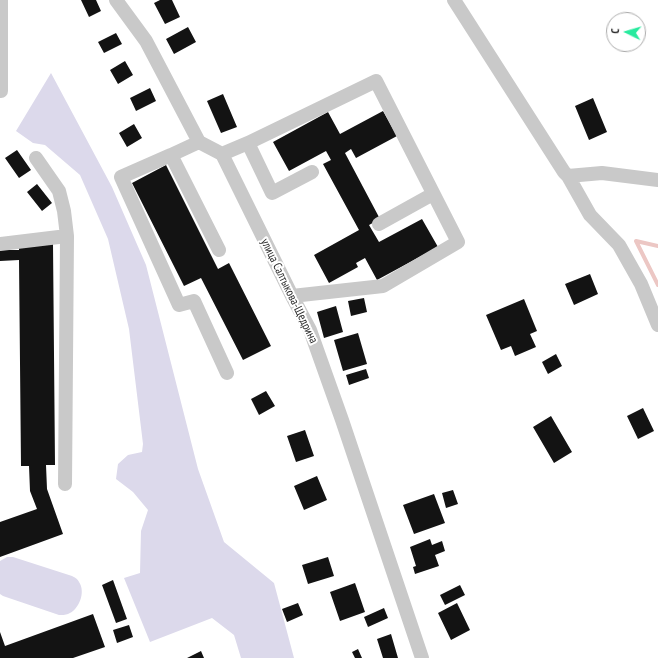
<!DOCTYPE html>
<meta charset="utf-8">
<style>
body{margin:0}
#map{position:relative;width:658px;height:658px;overflow:hidden;background:#fff;font-family:"PT Sans Narrow",sans-serif}
canvas{display:block}
.north{position:absolute;left:606px;top:12px;width:40px;height:40px;box-sizing:border-box;background:#fff;border:1px solid #ababab;border-radius:50%;rotate:275deg;font-size:11px;font-weight:700;line-height:16px;text-align:center;color:#2c2c2c}
.north::after{content:'';display:block;margin:auto;width:14px;height:18px;background:#28ea9e;clip-path:polygon(50% 0,100% 100%,50% 72%,0 100%)}
</style>
<div id="map">
<canvas width="658" height="658"></canvas>
<div class="north">С</div>
</div>
<script>
const context = document.querySelector('canvas').getContext('2d');
context.lineJoin = 'round';
function fill(path, color) { context.fillStyle = color; context.fill(path, 'evenodd'); }
function trace(path, color, width, dash) { context.strokeStyle = color; context.lineWidth = width; context.lineCap = dash ? 'butt' : 'round'; context.setLineDash(dash || []); context.stroke(path); }
function label(font, color, halo, rows, align = 'center') {
  context.font = font + ' "PT Sans Narrow",sans-serif'; context.lineWidth = 4; context.setLineDash([]); context.textBaseline = 'middle'; context.strokeStyle = halo; context.fillStyle = color; for (const [text, x, y, turn = 0] of rows) {
    context.save(); context.translate(x, y); context.rotate((+turn || 0) * Math.PI / 180); context.textAlign = isNaN(turn) ? turn : align; if (halo) context.strokeText(text, 0, 0); context.fillText(text, 0, 0); context.restore();
  }
}
fill(new Path2D(`
 M51 73 112 187 146 265 198 469 224 542 274 583 294 658H241L234 635 212 618 150 642 124 578 140 573 141 531 148 510 133 492 116 479 118 464 128 455 142 452 143 444 129 329 108 239 80 175 45 145 33 143 16 131Z
 M7 557H13L72 576C74 577 78 579 79 582 86 592 79 610 68 614 66 615 61 615 59 615L3 596 0 594V561Z`), '#dcd9eb');
trace(new Path2D(`
 M658 246 636 241 658 285`), '#ecc7c4', 4);
fill(new Path2D(`
 M81 0H96L101 11 89 17Z
 M160 0H172L180 17 165 24 154 3Z
 M188 27 196 42 174 54 166 39Z
 M116 33 122 44 104 53 98 42Z
 M125 61 133 75 118 84 110 70Z
 M150 88 156 101 136 111 130 98Z
 M223 94 237 127 221 133 207 101Z
 M593 98 607 132 589 140 575 106Z
 M383 111 397 136 356 158 351 149 345 153 380 219 369 225 379 242 422 219 438 247 377 280 365 258 356 263 358 267 329 283 314 255 359 230 323 164 331 160 326 151 289 171 273 142 328 112 340 134Z
 M134 124 142 138 127 147 119 133Z
 M17 150 31 170 19 178 5 158Z
 M166 165 218 269 229 263 271 346 243 360 201 278 184 286 132 183Z
 M37 184 52 203 42 211 27 192Z
 M53 244 55 465H46L47 489 63 534 0 557V522L37 509 30 491 29 466H21L19 260 0 261V250H19V245Z
 M590 274 598 294 574 305 565 284Z
 M364 298 367 312 351 316 348 301Z
 M524 299 537 331 530 334 536 347 515 356 511 346 501 350 486 315Z
 M336 306 343 332 324 338 317 312Z
 M358 333 367 364 343 371 334 340Z
 M556 354 562 366 548 374 542 362Z
 M366 369 369 378 349 385 346 375Z
 M266 391 275 406 259 415 251 399Z
 M643 408 654 431 638 439 627 416Z
 M551 416 572 452 554 463 533 427Z
 M305 430 314 456 296 462 287 436Z
 M317 476 327 500 304 510 294 486Z
 M453 490 458 504 446 508 442 493Z
 M434 494 445 523 414 534 403 505Z
 M430 539 432 545 442 541 445 551 435 555 439 566 415 574 413 567 416 566 410 547Z
 M328 557 334 576 308 584 302 565Z
 M113 580 127 619 116 623 102 585Z
 M355 583 365 612 340 621 330 592Z
 M460 585 465 595 445 605 440 595Z
 M298 603 303 615 287 622 282 609Z
 M457 603 470 630 451 640 438 613Z
 M384 608 388 618 368 627 364 617Z
 M93 614 105 647 73 658H0V632L5 646Z
 M129 625 133 637 117 643 113 630Z
 M391 634 398 658H383L377 639Z
 M358 649 362 658H355L352 652Z
 M201 651 204 658H187Z`), '#131313');
trace(new Path2D(`
 M116 0 146 41 199 142 222 154 292 296 310 330 342 420 422 658
 M454 0 564 172 568 176 590 215 619 245 641 284 658 325
 M0 91H1V0
 M199 142 171 155 219 250
 M248 143 272 193 312 172
 M222 154 248 143 376 81 458 242 383 286 292 296
 M171 155 121 177 179 305 194 301 227 373
 M36 158 59 191 64 211 67 236
 M568 176 602 173 658 180
 M379 224 433 194
 M0 244 67 236 65 484`), '#c9c9c9', 14);
label('12px', '#2c2c2c', '#fff', [
 ["улица Салтыкова-Щедрина",289,291,64]
]);
</script>
